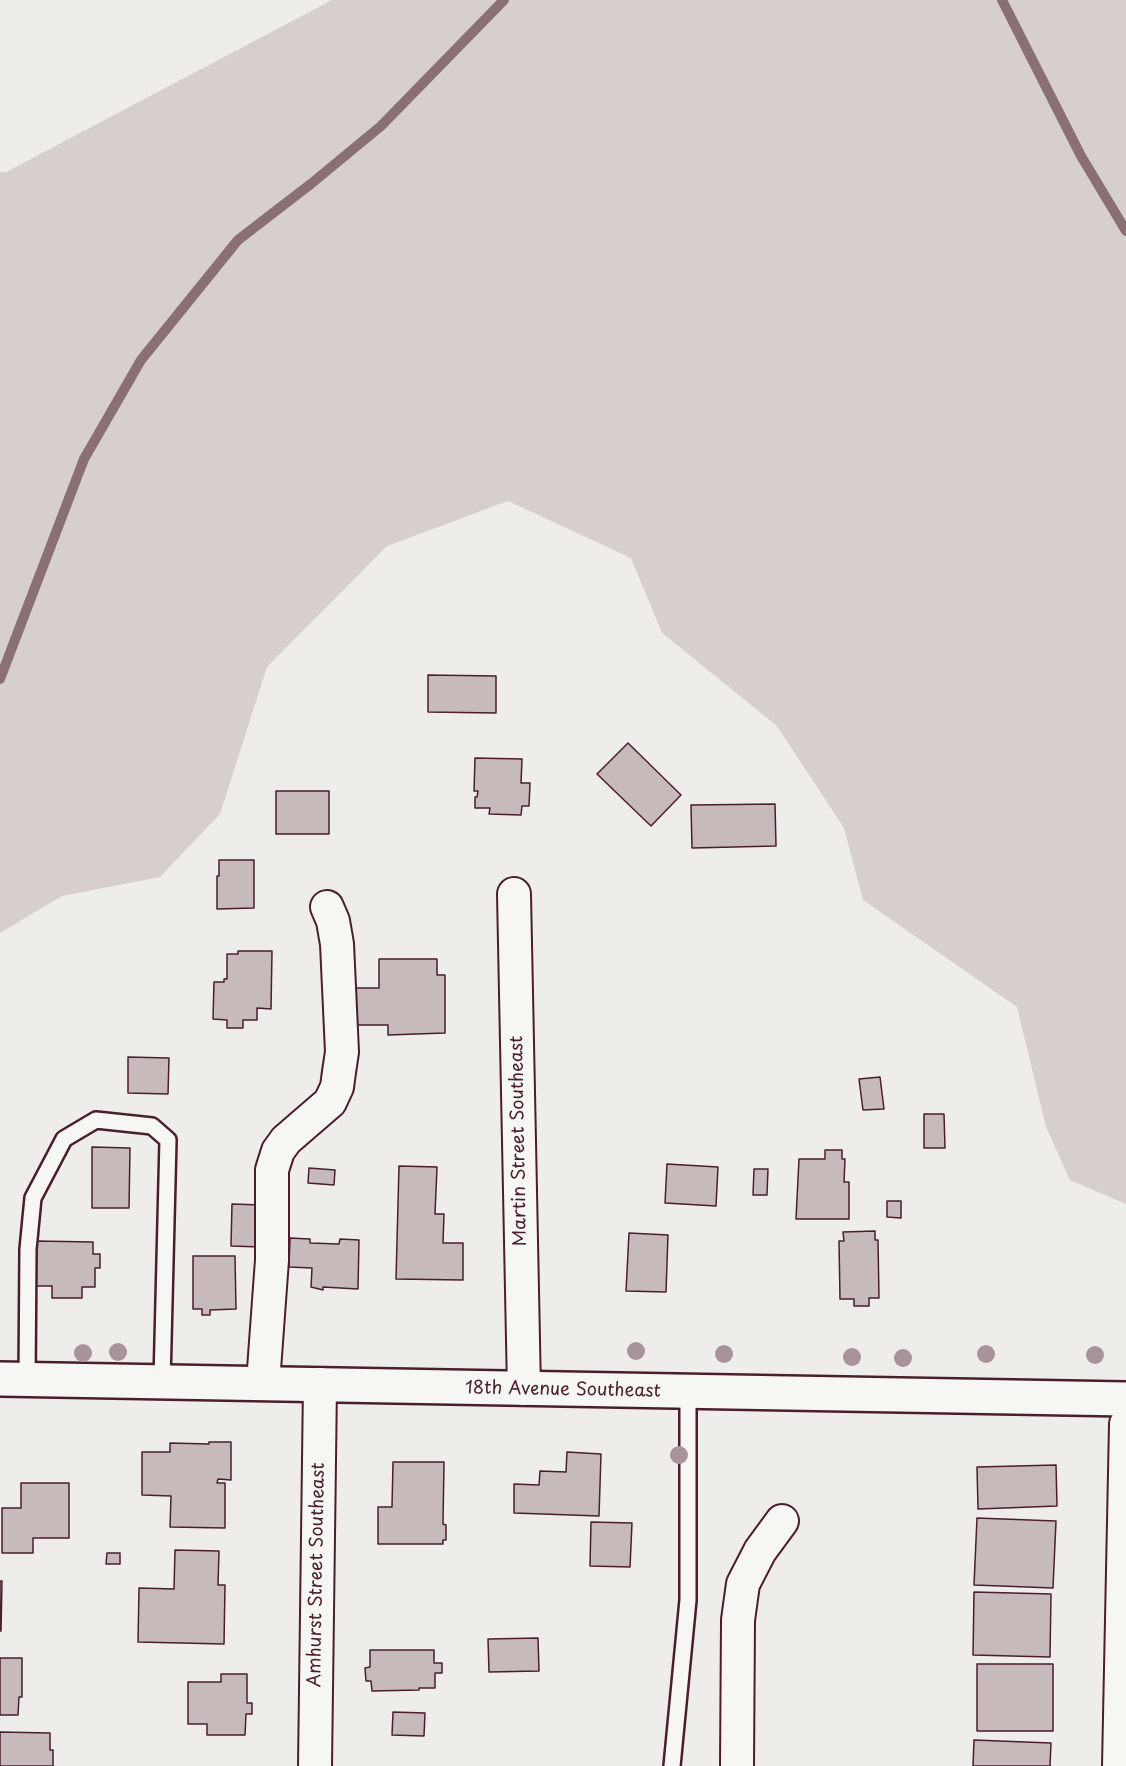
<!DOCTYPE html>
<style>
body{margin:0}
canvas{display:block;background:#efedea}
</style>
<canvas width="1126" height="1766"></canvas>
<script>
const context = document.querySelector('canvas').getContext('2d');
context.lineJoin = 'round';
function fill(path, color) { context.fillStyle = color; context.fill(path, 'evenodd'); }
function trace(path, color, width, dash) { context.strokeStyle = color; context.lineWidth = width; context.lineCap = dash ? 'butt' : 'round'; context.setLineDash(dash || []); context.stroke(path); }
function label(font, color, halo, rows, align = 'center') {
  context.font = font + ' "Playpen Sans",sans-serif'; context.lineWidth = 5; context.setLineDash([]); context.textBaseline = 'middle'; context.strokeStyle = halo; context.fillStyle = color; for (const [text, x, y, turn = 0] of rows) {
    context.save(); context.translate(x, y); context.rotate((+turn || 0) * Math.PI / 180); context.textAlign = isNaN(turn) ? turn : align; if (halo) context.strokeText(text, 0, 0); context.fillText(text, 0, 0); context.restore();
  }
}
fill(new Path2D(`
 M332 0H1126V1204L1070 1180 1046 1127 1017 1007 863 900 844 828 777 726 662 633 631 558 508 501 387 546 267 667 220 814 160 877 62 896 0 933V172H6Z`), '#d7cfce');
trace(new Path2D(`
 M1002 0 1081 156 1126 231
 M0 679 84 459 141 360 238 240 312 183 381 126 504 0`), '#8a6f74', 10);
const building = new Path2D(`
 M428 675 496 676V713L428 712Z
 M628 743 681 795 651 826 597 774Z
 M475 758 522 759 521 783H530L529 806H522L521 815 489 814 490 808H475V797H477L478 791H474Z
 M276 791H329V834H276Z
 M775 804 776 846 692 848 691 805Z
 M219 860H254V908L217 909V876H219Z
 M238 951H272L271 1009 257 1008V1020H243V1028H227V1020L213 1019 214 982H224V979H227V954H238Z
 M379 959H437V975H445V1033L388 1035V1025H351V988H379Z
 M128 1057 169 1058 168 1094 128 1093Z
 M880 1077 884 1109 863 1110 859 1079Z
 M924 1114H944L945 1148H924Z
 M92 1147 130 1148 129 1208H92Z
 M825 1150H842V1159H845L844 1182H849V1219H796L799 1159H825Z
 M667 1164 718 1167 716 1206 665 1203Z
 M399 1166 437 1167 435 1214H444L443 1243H463V1280L396 1279Z
 M309 1168 335 1170 334 1185 308 1183Z
 M754 1169H768L767 1195H753Z
 M887 1201H901V1218L887 1217Z
 M232 1204 262 1205 261 1247 231 1246Z
 M875 1231V1240H878L879 1298H869V1306H854V1299H840L839 1241H844L843 1232Z
 M629 1233 668 1235 666 1292 626 1291Z
 M290 1238 310 1239V1243L339 1244 340 1239 359 1240 358 1289 323 1287V1290L311 1287 312 1268 289 1267Z
 M36 1241 93 1242V1254H100V1268H95V1287H82V1298H52V1286H36Z
 M193 1256H235L236 1309 210 1310V1315H202V1309H193Z
 M209 1442H231V1480L218 1479 217 1483H225V1528L170 1527 171 1496 142 1495V1452H170V1443L209 1444Z
 M567 1452 601 1454 599 1516 514 1513V1484L539 1485 540 1471 566 1472Z
 M393 1462H444L443 1524 446 1525V1540H443V1544H378V1507H392Z
 M1056 1465 1057 1506 978 1509 977 1467Z
 M21 1483H69V1538H33V1553H2V1508H21Z
 M977 1518 1056 1521 1053 1588 974 1585Z
 M591 1522 632 1523 630 1567 590 1566Z
 M175 1550 219 1551 218 1585H225L224 1644 138 1642 139 1588 174 1589Z
 M107 1553H120V1564H106Z
 M0 1581H2L1 1631H0Z
 M974 1592 1051 1594 1050 1657 973 1655Z
 M538 1638 539 1671 489 1672 488 1639Z
 M370 1650H434V1663H442V1673H435V1688H419V1690L372 1691 371 1681H366L365 1668 370 1667Z
 M0 1658H22V1697H19L18 1715H0Z
 M977 1664H1053V1731H977Z
 M221 1674H247V1703H252V1714H246L245 1735H207V1724H188V1682H221Z
 M393 1712 425 1713 424 1736 392 1735Z
 M0 1732 50 1733V1750H53V1766H0Z
 M974 1740 1051 1743 1050 1766H973Z`);
fill(building, '#c6babb');
trace(building, '#4a1f2b', 1.5);
const lane = new Path2D(`
 M27 1380 28 1249 33 1198 64 1139 96 1120 152 1126 168 1140 162 1381
 M672 1766 688 1600V1393`);
const street = new Path2D(`
 M514 894 524 1389
 M263 1383 272 1260V1170L278 1151 286 1140 330 1102 337 1087 339 1072 342 1052 337 944 333 921 327 907
 M315 1766 320 1384
 M737 1766 738 1620 743 1584 760 1551 782 1521
 M1119 1766 1126 1424`);
const secondary = new Path2D(`
 M0 1379 1126 1399`);
trace(lane, '#4a1f2b', 20);
trace(street, '#4a1f2b', 36);
trace(secondary, '#4a1f2b', 38);
trace(lane, '#f6f6f2', 15);
trace(street, '#f6f6f2', 32);
trace(secondary, '#f6f6f2', 33);
context.fillStyle = '#a89498';
for (const [x, y] of [
 [636,1351],
 [118,1352],
 [83,1353],
 [724,1354],
 [986,1354],
 [1095,1355],
 [852,1357],
 [903,1358],
 [679,1455]
]) { context.beginPath(); context.arc(x, y, 9, 0, 2 * Math.PI); context.fill(); }
label('18px', '#4a1f2b', '#f6f6f2', [
 ["Martin Street Southeast",519,1141,-91],
 ["18th Avenue Southeast",563,1390,1],
 ["Amhurst Street Southeast",317,1575,-89]
]);
</script>
